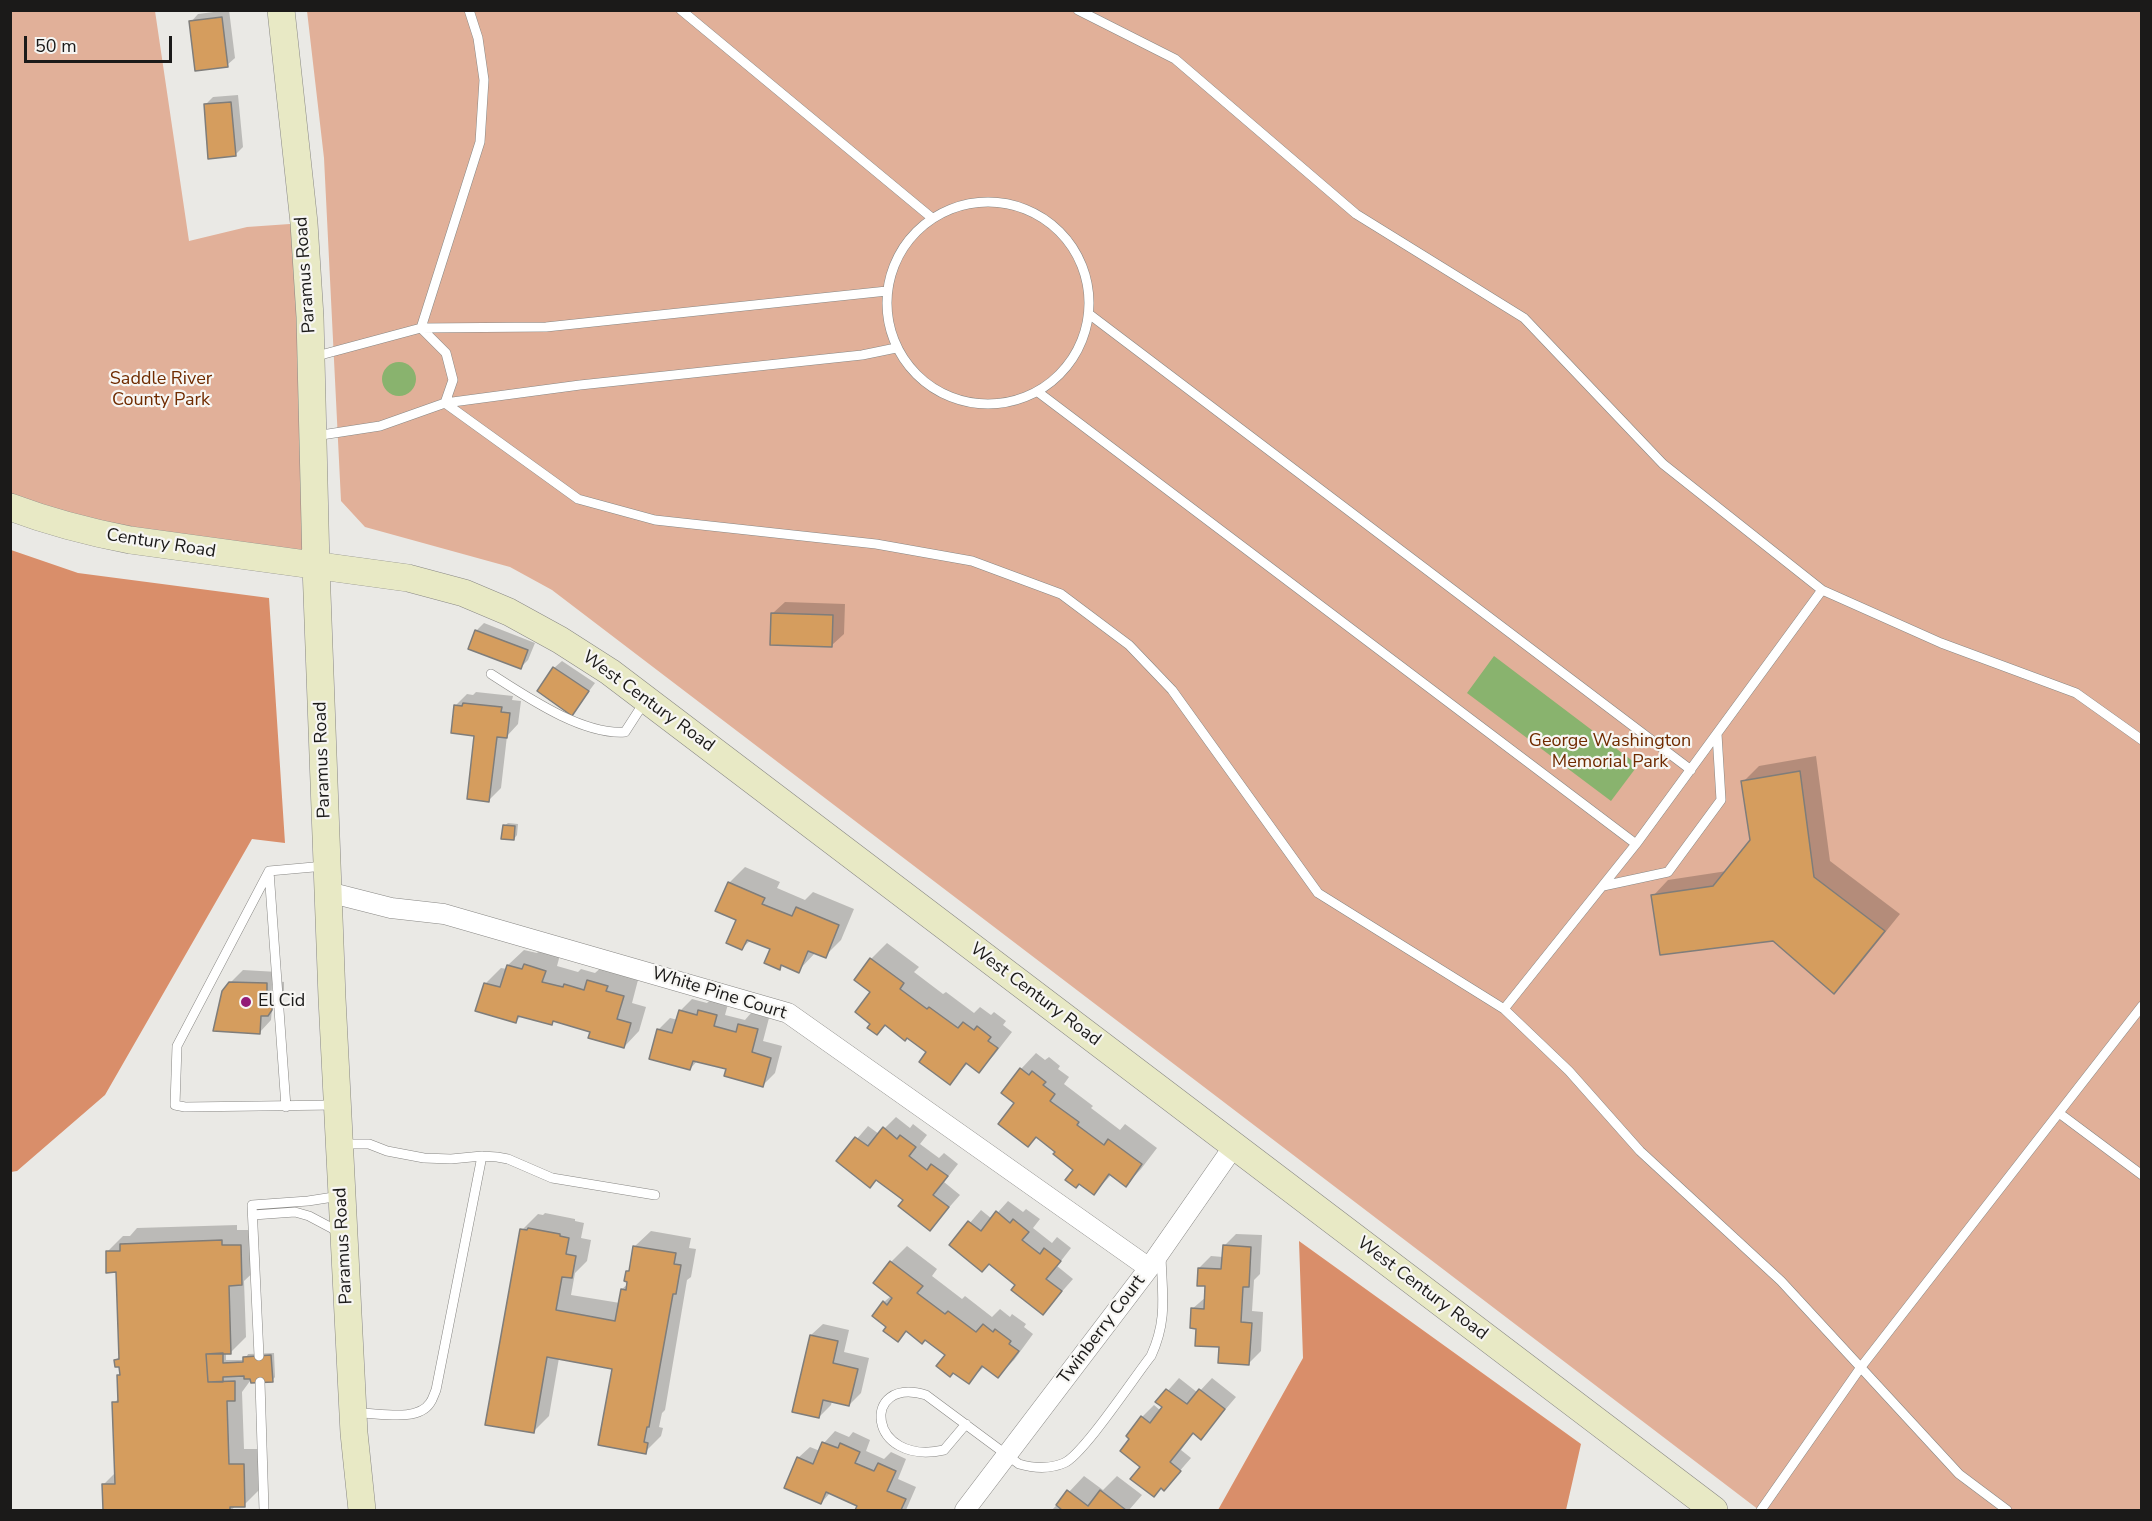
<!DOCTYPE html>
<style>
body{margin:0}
#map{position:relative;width:2152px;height:1521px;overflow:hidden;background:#eae9e5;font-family:"Nunito Sans",sans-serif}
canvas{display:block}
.frame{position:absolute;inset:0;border:12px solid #1b1a19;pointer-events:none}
.scale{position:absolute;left:24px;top:36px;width:148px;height:27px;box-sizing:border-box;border:3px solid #1b1a19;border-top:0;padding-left:8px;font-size:18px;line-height:21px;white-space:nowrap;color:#1b1a19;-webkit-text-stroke:4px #f7f6f3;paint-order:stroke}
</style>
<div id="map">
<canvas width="2152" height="1521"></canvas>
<div class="frame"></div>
<div class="scale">50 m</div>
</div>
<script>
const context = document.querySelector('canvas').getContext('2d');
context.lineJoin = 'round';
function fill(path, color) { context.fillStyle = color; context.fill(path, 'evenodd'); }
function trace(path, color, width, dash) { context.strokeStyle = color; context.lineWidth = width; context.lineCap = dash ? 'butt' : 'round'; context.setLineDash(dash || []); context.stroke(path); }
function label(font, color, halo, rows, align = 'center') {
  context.font = font + ' "Nunito Sans",sans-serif'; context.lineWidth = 4.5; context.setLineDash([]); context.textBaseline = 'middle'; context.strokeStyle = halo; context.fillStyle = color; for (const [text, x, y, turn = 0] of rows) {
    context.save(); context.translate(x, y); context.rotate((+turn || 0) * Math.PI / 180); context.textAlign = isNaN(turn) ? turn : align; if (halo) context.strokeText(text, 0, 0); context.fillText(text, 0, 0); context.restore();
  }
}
fill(new Path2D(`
 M10 11H155L189 241 247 227 304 223 316 566 11 507Z
 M307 11H2141V1510H1759L552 590 510 567 365 527 341 501 324 158Z`), '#e1b099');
fill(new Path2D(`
 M11 550 78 573 269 598 285 843 252 839 105 1095 17 1171 11 1172Z
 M1299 1241 1581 1444 1566 1510H1218L1303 1358Z`), '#d98e6a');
fill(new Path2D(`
 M382 379a17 17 0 1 1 34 0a17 17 0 1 1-34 0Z
 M1494 656 1638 765 1611 801 1467 693Z`), '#89b36e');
fill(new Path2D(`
 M229 10 235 58 227 65 191 22 198 14Z
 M238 95 243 147 235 155 205 105 213 97Z
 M785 602 845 604 844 634 832 645 773 613Z
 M484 623 535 643 528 660 521 667 476 631Z
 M562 661 595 683 572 714 554 668Z
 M476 692 513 696 512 700 521 701 518 724 507 736 501 788 489 800 476 734 455 706 467 694 473 695Z
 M1816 756 1830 861 1900 914 1850 976 1834 992 1773 939 1653 896 1668 880 1727 871 1751 840 1743 782 1759 766Z
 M508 823 518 824 517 835 514 839 504 826Z
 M745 867 780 882 777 888 805 900 813 892 854 909 841 940 825 956 816 952 798 971 783 964 779 968 772 949 751 940 742 948 738 919 729 883Z
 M887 943 919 967 914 972 943 994 946 992 974 1013 980 1007 991 1015 994 1012 1006 1021 1003 1025 1012 1032 994 1055 979 1071 968 1063 949 1083 929 1052 886 1024H872V992L856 980 871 959Z
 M541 949 560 955 557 966 578 972 581 969 595 973 604 965 638 980 632 1003 646 1007 639 1031 624 1047 592 1031 555 1020 551 1024 522 1015 516 1021 485 984 501 968 507 969 508 965 524 950 537 953Z
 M243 970 278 972V981L284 982V997L272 1009 271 1020 260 1032 230 983ZM272 985H275L274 1005 271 1008Z
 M692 999 707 1003 711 999 728 1004 725 1015 745 1020 751 1013 769 1018 763 1041 782 1046 775 1073 763 1085 728 1068 698 1060 690 1069 658 1030 670 1018 678 1020 680 1011Z
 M1036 1053 1045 1060 1049 1057 1060 1066 1058 1069 1069 1077 1064 1084 1093 1106 1091 1108 1120 1130 1125 1124 1157 1148 1141 1169 1126 1185 1112 1174 1094 1193 1076 1169 1037 1136 1028 1145 1016 1103 1021 1069Z
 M896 1117 910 1128 913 1124 927 1135 920 1144 939 1158 944 1153 958 1164 944 1182 960 1195 930 1229 905 1200 877 1178 838 1161 868 1126 879 1134Z
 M1008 1201 1023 1212 1026 1209 1040 1219 1033 1228 1052 1243 1057 1237 1071 1248 1057 1266 1073 1279 1043 1313 1018 1285 989 1262 951 1245 981 1210 992 1219Z
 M545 1213 575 1219V1221L584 1223 581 1238 591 1240 587 1261 575 1273 571 1295 620 1303 622 1289 629 1283 627 1271 631 1268 635 1246 651 1231 691 1238 689 1248 696 1249 691 1277 687 1280 665 1410 662 1413 659 1427 663 1428 661 1436 645 1452 613 1368 559 1358 549 1416 533 1432 522 1230 538 1214 543 1215Z
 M237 1225V1230H257L258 1268 244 1281 246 1337 230 1353H226V1360H245L248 1354 274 1353 275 1377 272 1381H250L242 1392 244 1449H259L260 1489 244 1505 236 1506 231 1510H121L104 1484 116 1472 114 1403 119 1398 118 1376 121 1373V1365L116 1360 120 1356 118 1271 107 1252 123 1236H130L137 1228Z
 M1236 1234 1262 1235 1260 1274 1254 1280 1252 1311 1263 1312 1261 1351 1249 1363 1221 1346 1197 1327 1192 1309 1206 1297 1207 1285 1199 1268 1211 1256 1223 1257 1224 1246Z
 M907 1246 937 1269 932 1276 962 1299 965 1296 992 1317 1000 1309 1010 1317 1012 1314 1026 1324 1024 1327 1033 1334 1014 1360 998 1376 985 1366 968 1382 947 1355 925 1339 907 1330 897 1340 888 1327 884 1302 891 1296V1262Z
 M823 1324 849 1330 844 1352 869 1358 861 1393 849 1405 832 1401 831 1405 819 1417 811 1335Z
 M1179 1378 1198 1393 1212 1378 1236 1397 1201 1438 1194 1432 1181 1450 1191 1458 1164 1489 1162 1487 1154 1495 1142 1467V1417L1154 1405 1161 1411 1164 1407 1158 1402Z
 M835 1431 849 1437 853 1432 870 1440 866 1451 884 1459 891 1452 906 1459 898 1479 916 1487 906 1510H858L859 1505 830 1493 821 1503 798 1458 810 1447 820 1451 824 1443Z
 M1084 1476 1103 1490 1117 1476 1142 1495 1129 1510H1052Z`), '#0003');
const building = new Path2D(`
 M222 17 228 67 195 71 189 21Z
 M231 102 236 156 208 159 204 104Z
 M771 613 833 615 832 647 770 645Z
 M475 630 528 650 521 669 468 649Z
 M553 667 589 691 572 716 537 691Z
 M463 703 502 707 501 712 510 713 507 738 497 737 489 802 467 799 474 736 451 733 454 705 462 706Z
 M1800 771 1814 877 1885 931 1834 994 1773 941 1660 955 1651 895 1713 886 1750 840 1741 781Z
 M503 825 515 826 514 840 501 839Z
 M728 882 765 898 762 904 792 916 796 907 839 925 826 958 808 951 799 973 781 965 780 970 764 963 770 949 747 940 742 950 726 943 736 920 715 911Z
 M870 958 904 983 900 989 927 1009 929 1007 958 1028 963 1022 974 1030 977 1026 991 1037 988 1041 998 1048 979 1073 966 1063 950 1085 919 1062 926 1052 907 1038 905 1041 885 1025 877 1035 867 1028 870 1024 855 1012 870 992 854 980Z
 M524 964 546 971 542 982 563 987 564 984 584 990 587 980 608 986 606 991 624 996 617 1019 631 1023 624 1048 588 1038 590 1032 553 1021 552 1025 518 1016 516 1023 475 1011 484 983 500 987 507 965 522 969Z
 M229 982 267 983V992L273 993 272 1010 268 1016H261L260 1034 213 1031 222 991Z
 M679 1010 697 1015 698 1010 717 1015 714 1026 736 1032 738 1024 758 1029 752 1052 771 1058 763 1087 724 1076 726 1069 693 1061 690 1070 649 1059 657 1029 672 1033Z
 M1020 1068 1029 1075 1032 1071 1046 1082 1043 1085 1055 1094 1050 1101 1079 1122 1077 1125 1104 1145 1108 1139 1142 1164 1126 1187 1109 1174 1094 1195 1079 1184 1076 1188 1065 1180 1073 1170 1053 1154 1055 1152 1036 1137 1028 1147 998 1124 1014 1103 1001 1093Z
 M883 1127 897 1139 900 1135 916 1147 909 1156 927 1170 931 1164 948 1176 933 1195 949 1207 930 1231 898 1206 903 1200 876 1180 870 1188 836 1161 855 1137 868 1146Z
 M996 1211 1010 1223 1013 1219 1029 1232 1022 1240 1040 1254 1044 1248 1061 1261 1046 1279 1062 1291 1043 1315 1011 1290 1015 1285 989 1264 982 1272 949 1245 968 1221 981 1231Z
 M528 1228 560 1234V1236L569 1238 566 1254 576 1256 572 1278 562 1277 556 1310 615 1321 621 1289 626 1290 627 1282 624 1281 626 1271H629L633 1246 676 1253 674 1264 681 1265 676 1294H673L649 1427H647L644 1442 648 1443 646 1454 598 1445 612 1369 547 1357 534 1433 485 1425 520 1229 527 1230Z
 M222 1240V1245H241L242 1285 229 1286 231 1354H206L208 1382 235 1381V1401H227L229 1464H244L245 1507H230V1510H103L102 1484H115L112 1402H118L117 1375H120L119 1367H115L114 1360 119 1359 116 1272 106 1273V1251H120V1244Z
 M1223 1245 1251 1247 1249 1287H1243L1241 1322 1252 1323 1249 1365 1218 1363 1219 1347 1195 1346 1196 1329 1190 1328 1191 1308 1204 1309 1205 1286H1197L1198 1268 1221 1269Z
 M890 1261 923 1286 917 1293 945 1314 948 1311 976 1332 983 1324 993 1332 995 1329 1011 1341 1009 1344 1019 1351 998 1378 982 1366 969 1384 953 1373 950 1377 936 1366 945 1355 925 1340 922 1344 906 1331 898 1342 883 1331 886 1327 872 1316 883 1301 887 1305 892 1298 873 1283Z
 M810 1335 838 1341 833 1363 858 1369 849 1406 823 1400 819 1418 792 1412Z
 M223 1353V1363L243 1362V1357L271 1355 273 1382 251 1383 250 1379H244V1376L223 1377V1382H208L206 1354Z
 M1166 1389 1187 1404 1199 1389 1225 1409 1201 1440 1193 1433 1170 1462 1181 1471 1164 1491 1161 1488 1154 1497 1130 1479 1140 1467 1120 1451 1129 1439 1126 1436 1141 1416 1150 1423 1162 1407 1155 1402Z
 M822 1442 838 1448 840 1443 860 1452 855 1463 874 1471 878 1463 896 1471 887 1491 906 1499 901 1510H855L857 1506 826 1492 821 1504 784 1488 797 1457 813 1464Z
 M1067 1490 1088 1506 1100 1490 1126 1510H1062L1056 1505Z`);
fill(building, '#d59d5e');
trace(building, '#7f7d7a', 1.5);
const lane = new Path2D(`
 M469 10 478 38 484 80 480 142 421 328 446 353 453 380 445 403 578 499 655 520 876 544 972 561 1061 594 1129 645 1172 690 1318 893 1504 1009 1569 1071 1640 1151 1781 1281 1959 1474 2007 1510
 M681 10 932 218
 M1078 10 1175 59 1356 214 1524 318 1663 464 1822 590 1941 643 2076 693 2142 740
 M887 303a101 101 0 1 1 202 0a101 101 0 1 1-202 0Z
 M1089 314 1691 770
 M313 357 421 328 546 327 887 291
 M1038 392 1636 844
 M315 436 380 426 445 403 580 385 862 355 896 348
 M491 674C527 697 582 735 625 732L645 701
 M269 871 177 1046 175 1105 185 1107 335 1105
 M269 871 286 1107
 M269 871 325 866
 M1603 886 1668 872 1721 800 1717 734
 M1504 1009 1636 844 1822 590
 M2059 1113 2142 1175
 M342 1144H369L387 1151 424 1158 451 1159 482 1156 497 1157 508 1159 552 1178 655 1195
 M253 1215 295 1212 309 1216 341 1233
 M259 1356 252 1205 308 1201 340 1196
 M260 1382 264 1510
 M355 1413C376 1412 417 1423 430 1403 433 1399 434 1394 436 1390L482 1156
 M966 1424 944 1450C867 1467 860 1375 926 1395L1019 1464C1033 1468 1050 1469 1064 1463 1083 1455 1135 1376 1151 1356 1168 1319 1162 1294 1161 1255
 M1761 1510 1861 1367 2142 1006`);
const street = new Path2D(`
 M328 892 391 908 444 914 788 1013 1149 1268
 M965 1510 1149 1268 1234 1146`);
const secondary = new Path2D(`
 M281 10 304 223 310 317 316 566 332 998 354 1433 362 1510
 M10 507C50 522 88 532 130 540L408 578 464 593 509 612 560 640 610 672 1714 1510`);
trace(lane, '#888784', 10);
trace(street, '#888784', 21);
trace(secondary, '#888784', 28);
trace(lane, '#fff', 9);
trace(street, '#fff', 20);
trace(secondary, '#e8e9c5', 27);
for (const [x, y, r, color] of [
 [246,1002,6,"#931b77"]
]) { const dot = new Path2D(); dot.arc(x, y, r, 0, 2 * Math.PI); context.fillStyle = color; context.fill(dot); trace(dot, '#f7f6f3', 2); }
label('18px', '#1b1a19', '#f7f6f3', [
 ["Paramus Road",306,275,-94],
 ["Century Road",161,544,9],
 ["West Century Road",648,702,36],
 ["Paramus Road",323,760,-92],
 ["White Pine Court",719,994,17],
 ["West Century Road",1035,995,37],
 ["Paramus Road",344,1246,-93],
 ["West Century Road",1422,1289,37],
 ["Twinberry Court",1102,1330,-53]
]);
label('18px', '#6f2b00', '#f7f6f3', [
 ["Saddle River",161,380],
 ["County Park",161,401],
 ["George Washington",1610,742],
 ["Memorial Park",1610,763]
]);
label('18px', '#1b1a19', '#f7f6f3', [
 ["El Cid",258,1002]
], 'left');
</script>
